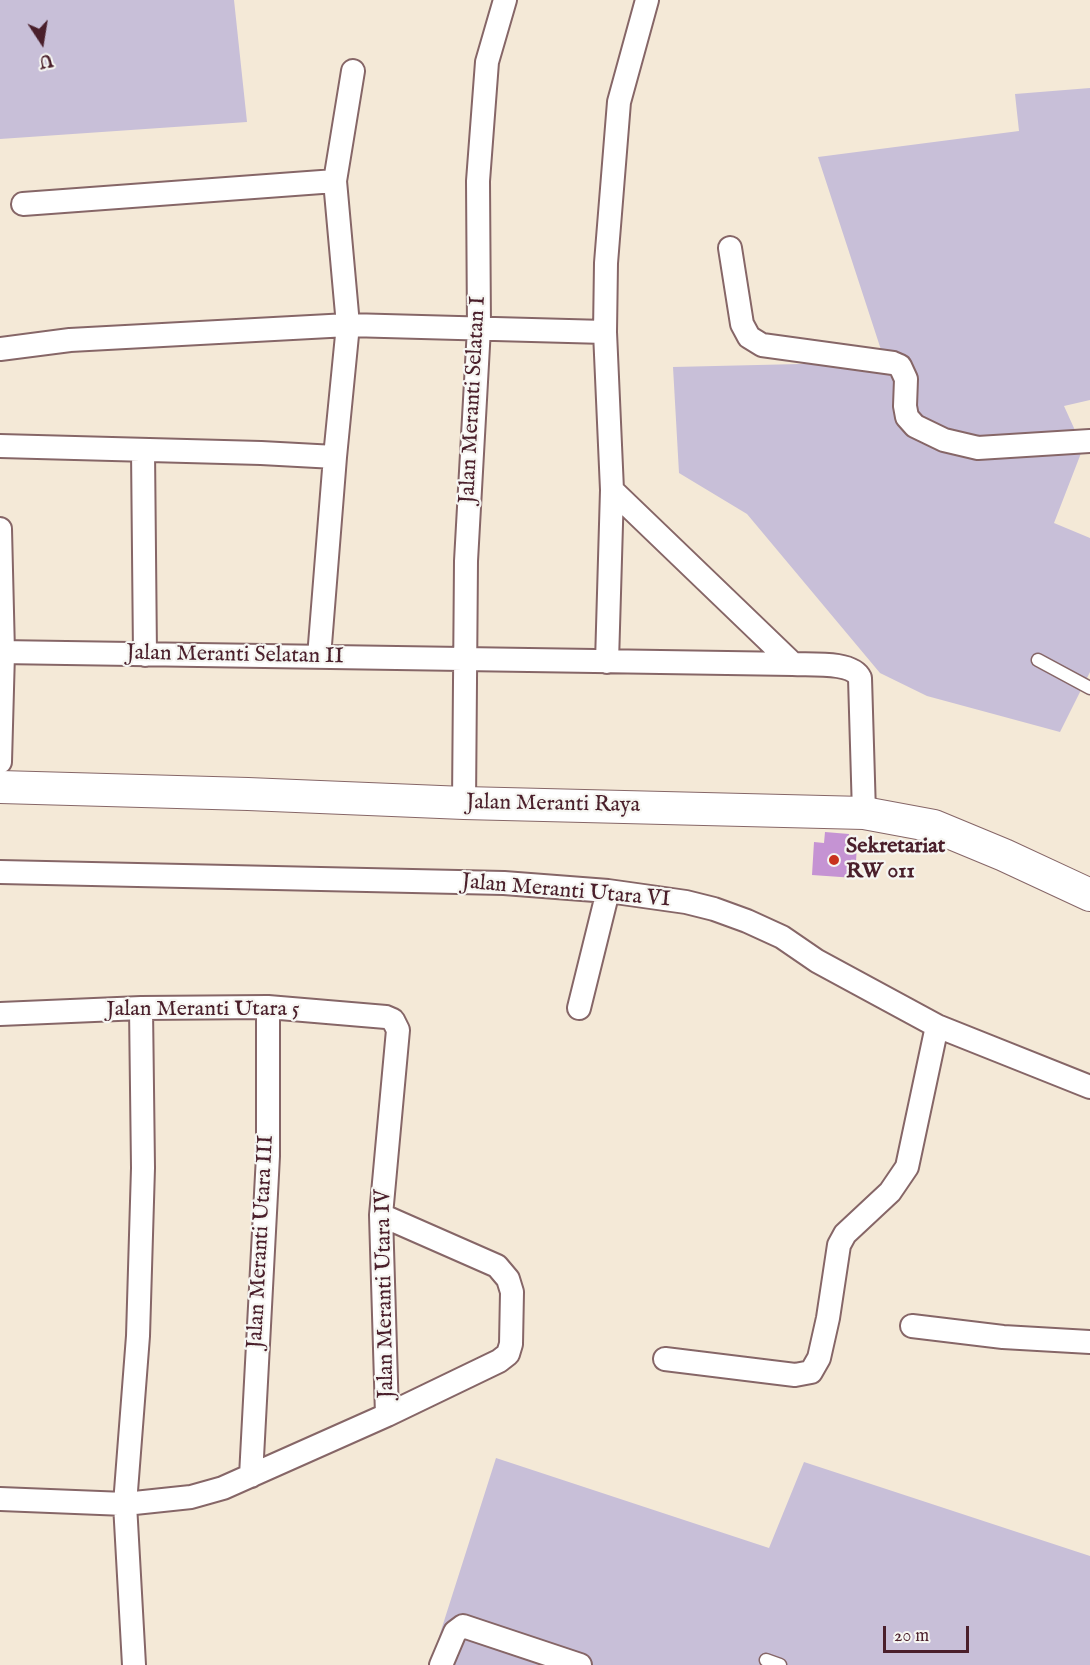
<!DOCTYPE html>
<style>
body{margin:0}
#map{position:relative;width:1090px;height:1665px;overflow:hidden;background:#f4e9d7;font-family:"IM FELL English",serif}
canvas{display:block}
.north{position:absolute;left:12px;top:12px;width:60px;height:60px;-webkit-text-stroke:4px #f6f6f2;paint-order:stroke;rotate:168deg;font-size:16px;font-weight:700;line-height:24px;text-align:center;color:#4a1f2b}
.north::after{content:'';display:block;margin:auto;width:21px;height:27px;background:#4a1f2b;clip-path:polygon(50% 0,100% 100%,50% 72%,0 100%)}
.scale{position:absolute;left:883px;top:1626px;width:86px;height:27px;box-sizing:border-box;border:3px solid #4a1f2b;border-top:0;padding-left:8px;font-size:18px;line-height:21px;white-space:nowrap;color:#4a1f2b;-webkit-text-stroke:4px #f6f6f2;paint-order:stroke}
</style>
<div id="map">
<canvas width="1090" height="1665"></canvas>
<div class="north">U</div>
<div class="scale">20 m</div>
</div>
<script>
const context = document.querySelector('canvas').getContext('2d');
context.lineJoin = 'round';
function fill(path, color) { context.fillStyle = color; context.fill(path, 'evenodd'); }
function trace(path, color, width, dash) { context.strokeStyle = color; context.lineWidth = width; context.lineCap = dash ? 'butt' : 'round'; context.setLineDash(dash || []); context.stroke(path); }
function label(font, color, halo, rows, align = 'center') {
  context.font = font + ' "IM FELL English",serif'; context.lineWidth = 4.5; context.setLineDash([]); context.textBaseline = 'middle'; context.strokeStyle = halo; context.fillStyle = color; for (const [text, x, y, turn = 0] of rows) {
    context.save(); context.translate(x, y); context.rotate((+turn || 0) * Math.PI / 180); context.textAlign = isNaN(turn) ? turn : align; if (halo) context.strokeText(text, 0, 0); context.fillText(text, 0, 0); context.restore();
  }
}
fill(new Path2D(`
 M0 0H234L247 122 0 139Z
 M1090 88V400L1064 406 1083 448 1054 523 1090 538V672L1060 732 927 696 880 673 747 514 679 473 673 367 885 362 818 157 1019 131 1015 94Z
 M496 1458 769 1548 804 1462 1090 1556V1665H430Z`), '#c8bfd8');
fill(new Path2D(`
 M825 832 849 834 848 845H857L855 878 812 875 814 842 824 843Z`), '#c593d3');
const lane = new Path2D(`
 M1038 660 1090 688
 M766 1660 780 1665`);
const street = new Path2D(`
 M23 204 335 181
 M730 248 742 324 749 337 762 345 893 363 900 366 906 379 905 406 907 417 915 426 944 440 978 448 1090 441
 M0 349 70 340 348 325 605 332
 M0 446 261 453 335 457
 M143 450 145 655
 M612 490 793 664
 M0 529 3 653 0 762
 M0 652 793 664C810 665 852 661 860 678L864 813
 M319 657 335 457 348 325 335 181 353 71
 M607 662 612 490 605 332 606 263 619 102 647 0
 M464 803 466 561 479 328 478 181 487 62 505 0
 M0 872 504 883 608 891 686 902 714 909 747 921 782 937 817 961 937 1026 1090 1087
 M579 1008 608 891
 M0 1014 141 1008 268 1007 386 1017 393 1020 398 1030 381 1215 387 1415
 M912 1326 1003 1337 1090 1342
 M665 1359 795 1375 811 1372 819 1358 828 1318 839 1245 845 1234 890 1192 907 1167 937 1026
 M251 1476 268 1156V1007
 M0 1499 125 1504 191 1497 223 1488 387 1415 499 1361 508 1354 511 1344 512 1292 508 1279 497 1266 381 1215
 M134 1665 125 1504 138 1336 143 1168 141 1008
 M441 1665 455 1632 463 1626 580 1665`);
const secondary = new Path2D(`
 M0 787 248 794 464 803 864 813 934 826 1004 855 1090 895`);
trace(lane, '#866667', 15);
trace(street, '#866667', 26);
trace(secondary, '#866667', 34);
trace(lane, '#fff', 12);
trace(street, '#fff', 22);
trace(secondary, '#fff', 32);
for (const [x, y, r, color] of [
 [834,860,6,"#c8321e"]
]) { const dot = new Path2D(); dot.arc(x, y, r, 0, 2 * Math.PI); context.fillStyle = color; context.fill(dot); trace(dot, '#f6f6f2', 2); }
label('22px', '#4a1f2b', '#f6f6f2', [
 ["Jalan Meranti Selatan I",474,400,-87],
 ["Jalan Meranti Selatan II",235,656,1],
 ["Jalan Meranti Raya",553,805,1],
 ["Jalan Meranti Utara VI",566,892,5],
 ["Jalan Meranti Utara 5",203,1010],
 ["Jalan Meranti Utara III",262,1242,-87],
 ["Jalan Meranti Utara IV",386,1294,-91]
]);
label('bold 22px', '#4a1f2b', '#f6f6f2', [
 ["Sekretariat",846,847],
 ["RW 011",846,872]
], 'left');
</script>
